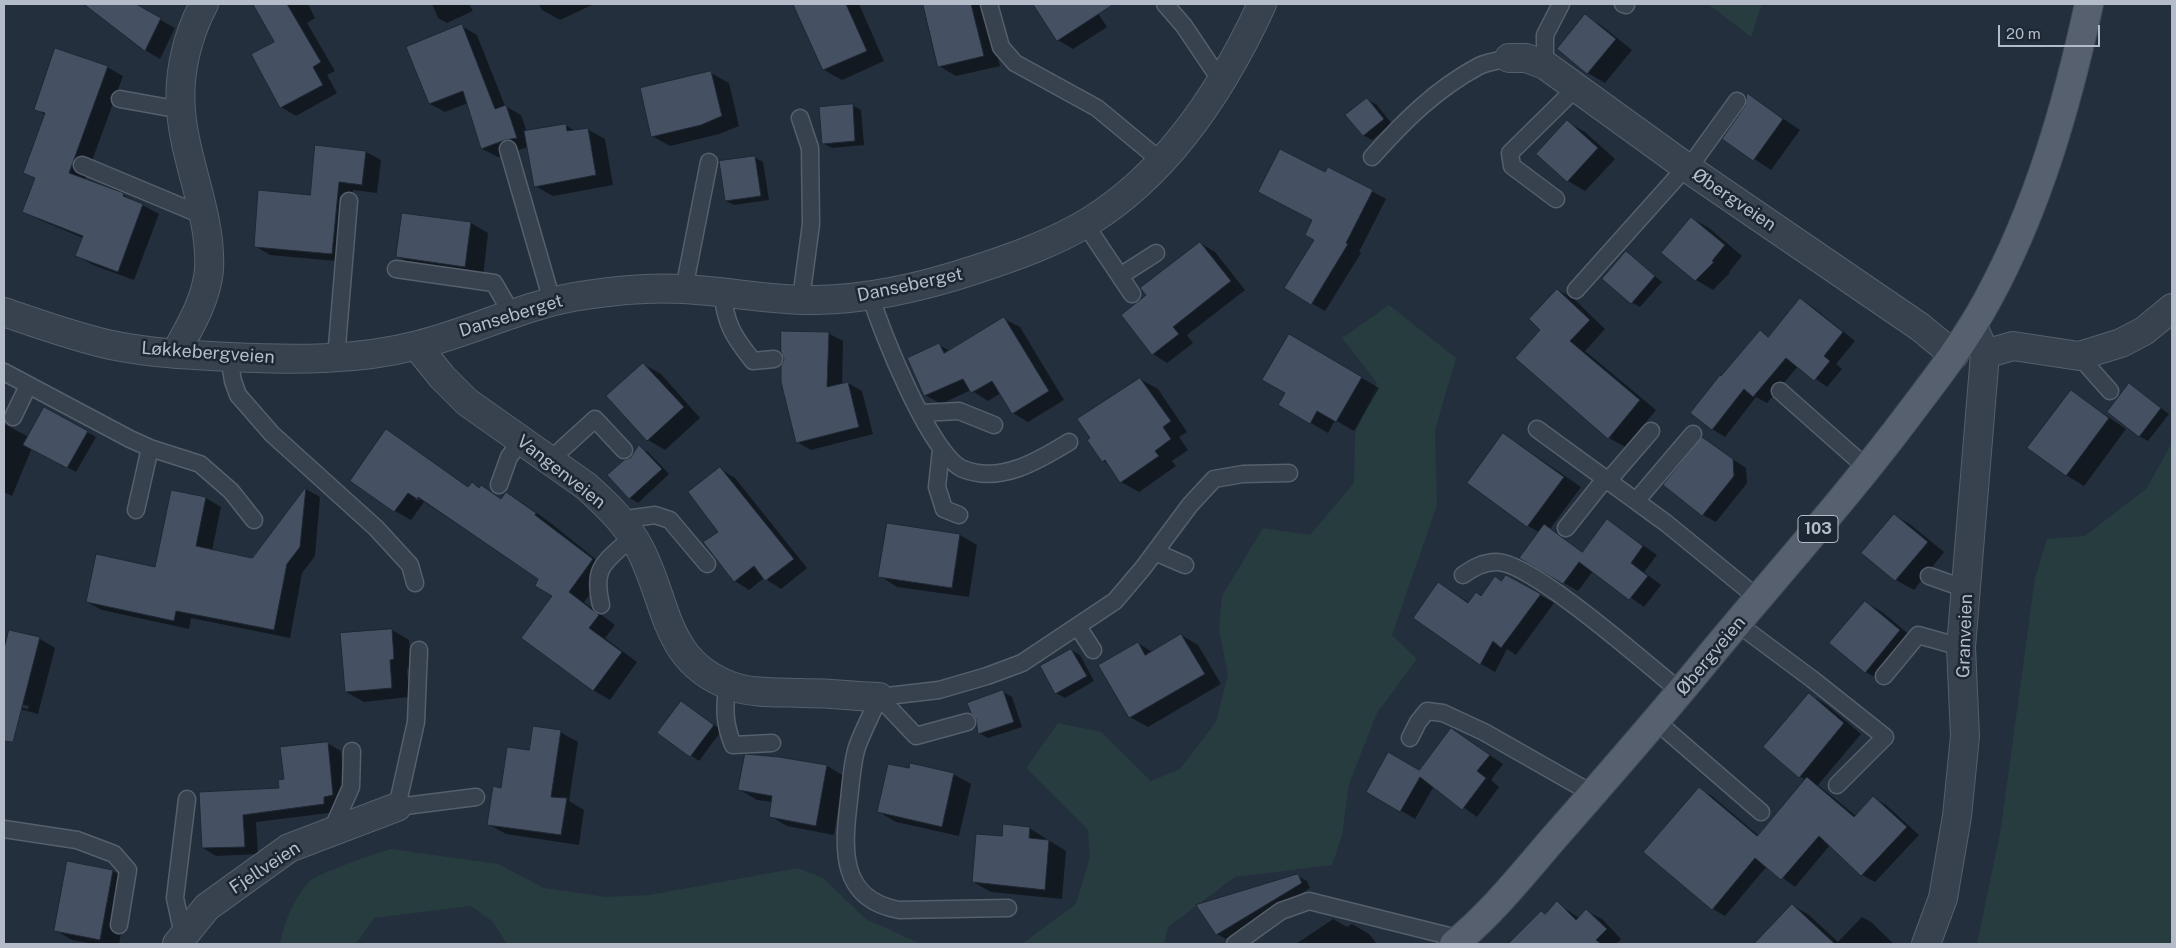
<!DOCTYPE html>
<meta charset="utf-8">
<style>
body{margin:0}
#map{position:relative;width:2176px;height:948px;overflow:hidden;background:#242f3e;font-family:"Public Sans",sans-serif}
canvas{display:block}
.frame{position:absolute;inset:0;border:5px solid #b4bcc9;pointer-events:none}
.scale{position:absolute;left:1998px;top:25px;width:102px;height:22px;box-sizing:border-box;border:2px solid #b4bcc9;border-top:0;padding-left:6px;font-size:15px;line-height:18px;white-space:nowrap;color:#b4bcc9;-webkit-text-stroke:4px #1d2633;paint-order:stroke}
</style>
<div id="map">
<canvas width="2176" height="948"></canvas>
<div class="frame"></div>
<div class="scale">20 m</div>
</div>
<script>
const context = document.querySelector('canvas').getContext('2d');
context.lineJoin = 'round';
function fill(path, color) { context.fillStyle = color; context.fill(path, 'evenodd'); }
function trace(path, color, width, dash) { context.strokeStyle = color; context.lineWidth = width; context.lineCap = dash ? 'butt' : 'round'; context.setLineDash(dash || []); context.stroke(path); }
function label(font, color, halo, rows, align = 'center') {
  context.font = font + ' "Public Sans",sans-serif'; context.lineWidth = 5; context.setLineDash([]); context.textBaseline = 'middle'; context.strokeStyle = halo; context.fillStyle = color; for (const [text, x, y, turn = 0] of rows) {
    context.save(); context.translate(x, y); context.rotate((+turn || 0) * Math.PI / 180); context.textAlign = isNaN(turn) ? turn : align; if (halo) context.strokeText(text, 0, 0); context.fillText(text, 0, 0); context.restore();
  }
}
fill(new Path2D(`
 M1708 4H1762L1751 37Z
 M1389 305 1456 358 1435 430 1437 505 1392 635 1417 659 1377 713 1349 784 1342 836 1332 865 1235 877 1168 927 1164 944H1011L1023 943 1076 904 1090 857 1088 830 1026 768 1058 723 1101 732 1151 781 1180 769 1216 722 1228 675 1219 628 1222 596 1263 528 1310 535 1354 483 1355 434 1377 383 1342 338Z
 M2172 443V944H1977L2001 828 2035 578 2047 539 2085 536 2146 489Z
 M391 849 498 864 544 888 606 897 649 895 798 868 823 878 866 919 921 944H507L493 922 471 906 374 918 356 944H280C284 924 294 897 309 882 318 873 376 853 391 849Z`), '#263c3f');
fill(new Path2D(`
 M86 4H132L175 28 160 59 145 50Z
 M254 4H308L315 18 307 23 335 71 327 75 337 93 296 116 281 107 275 42Z
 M432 4H469L473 11 447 23 438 18Z
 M539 4H594L560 20 542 10Z
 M807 4H859L884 61 842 80 824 70 797 8Z
 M924 4H986L1000 66 956 76 939 66Z
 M1034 4H1092L1107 27 1073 49 1058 40Z
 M1585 16 1602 26 1632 50 1605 83 1588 73Z
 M462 26 477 35 505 106 521 115 527 132 565 125 576 131 587 129 605 139 613 185 553 196 535 186 528 147 498 157 482 149 468 103 445 112 430 104 408 47Z
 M107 67 123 76 85 180 124 195 159 214 134 280 93 265 77 256 83 238 40 220 24 211 36 179 24 173 45 115 35 109Z
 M711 73 729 83 739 126 719 134 670 146 652 136Z
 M1748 95 1800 130 1771 170 1724 139 1747 107Z
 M1367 100 1376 104 1392 124 1372 140 1363 135Z
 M852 105 861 110 864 145 832 148 823 143Z
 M1567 122 1585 132 1615 159 1585 191 1568 181 1538 154Z
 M366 152 381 160 377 193 353 190 347 262 270 255 255 246 311 196Z
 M754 157 763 162 769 200 734 205 726 201Z
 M1329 168 1386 199 1359 252 1361 253 1325 311 1311 303 1315 240 1314 220Z
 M403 214 471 223 488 233 483 276 415 266 397 256Z
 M1691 218 1709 228 1742 256 1729 272 1730 273 1713 290 1696 280Z
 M1200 243 1215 252 1245 290 1187 335 1193 343 1167 363 1153 354 1148 295Z
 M1627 253 1662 282 1640 307 1631 302Z
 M1558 290 1574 299 1605 329 1585 351 1656 410 1625 447 1609 438 1542 330Z
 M1800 299 1813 307 1855 341 1836 364 1842 369 1827 387 1798 366 1767 403 1756 397 1725 437 1712 429 1722 378 1760 332 1769 337Z
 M1004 319 1020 327 1064 400 1028 422 1013 413 1001 393 988 401 971 390 941 404 925 395 939 345 950 351Z
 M828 333 843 341 842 385 848 383 862 391 873 434 811 450 797 442Z
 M1289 335 1379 388 1354 431 1335 420 1328 433 1311 423 1286 393Z
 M643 364 661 374 700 418 665 450 648 440Z
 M1140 379 1158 389 1187 432 1179 437 1188 450 1172 461 1176 466 1139 492 1121 482 1110 465 1103 461Z
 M2130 385 2169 414 2148 441 2139 436Z
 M2071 391 2126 429 2084 486 2066 475Z
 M45 409 96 437 76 472 32 448 12 496 4 492V424L29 437Z
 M387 431 469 488 472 484 502 499 506 494 523 503 552 524 609 570 584 602 615 625 605 638 637 662 610 700 593 690 554 596 540 579 424 502 411 520 395 511ZM421 491 423 493 418 500H415Z
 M1504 434 1581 487 1550 529 1583 552 1607 520 1657 555 1644 572 1661 585 1644 607 1593 571 1578 591 1521 558 1539 532 1528 526Z
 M1703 439 1746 468 1747 483 1716 522 1703 515Z
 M640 447 648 452 669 474 638 503 630 498 631 459Z
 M720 469 735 478 807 568 781 589 764 578 749 590 735 581 719 532Z
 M306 489 320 497 315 556 302 573 290 638 191 618 189 629 102 610 87 602 156 569 172 491 206 498 221 507 212 551 252 559Z
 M1894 515 1911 525 1944 552 1914 590 1896 580 1863 552Z
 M960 535 977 545 969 597 897 587 880 576Z
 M1509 577 1554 603 1516 655 1507 649 1495 672 1481 664 1439 584 1470 603Z
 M1865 602 1882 612 1917 641 1883 682 1866 672Z
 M392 630 409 640 412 668 407 669 409 697 364 702 346 692Z
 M10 631 40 639 55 648 38 714 4 705V703L28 709 29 706 4 700V639L7 640Z
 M1181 635 1198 645 1221 684 1148 727 1130 717 1138 643 1152 652Z
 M1071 650 1080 655 1094 681 1065 698 1056 693Z
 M1003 692 1012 697 1022 727 988 738 979 733 978 718Z
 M1809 694 1827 705 1861 734 1818 785 1856 816 1873 797 1886 805 1919 835 1875 882 1862 875 1830 845 1795 887 1767 866 1725 916 1713 909 1699 789 1712 796 1759 836 1806 780 1799 776Z
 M681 702 722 730 699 761 659 733Z
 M1451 729 1503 764 1491 780 1499 787 1477 817 1434 786 1415 819 1368 791 1419 772Z
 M560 732 578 742 569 801 584 810 579 845 506 834 488 824 502 789 530 752Z
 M327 743 341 751 346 803 337 812 256 822 258 854 216 856 203 848 200 793 280 789 285 780Z
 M827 766 844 776 834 835 787 826 770 816 772 802 757 800 740 790Z
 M953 774 971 784 959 836 896 822 879 812Z
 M1029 828 1066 851 1062 899 991 892 973 882 1003 838Z
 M68 863 113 871 131 881 119 944H94L72 940 55 930Z
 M1298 876 1307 881 1310 888 1226 939 1217 934Z
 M1557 903 1579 918 1586 911 1602 919 1621 939 1616 944H1510L1541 912 1546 915Z
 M1792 905 1809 915 1838 942 1862 917 1871 922 1894 944H1755Z
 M1333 919 1347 927 1352 924 1369 934 1377 944H1296Z`), '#0007');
const building = new Path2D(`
 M84 4H136L161 18 145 51Z
 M253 4H287L321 62 313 67 323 85 280 108 251 54 274 42Z
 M793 4H846L867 51 823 70Z
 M923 4H971L984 56 938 67Z
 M1033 4H1114L1057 41Z
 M1585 14 1616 39 1587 74 1557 49Z
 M462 24 495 109 506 105 517 138 505 140 481 149 463 91 429 104 406 47Z
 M55 48 108 66 69 173 124 193 123 196 143 204 118 272 75 256 83 236 22 212 35 178 23 173 45 113 34 110Z
 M711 71 722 116 701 125 651 137 640 88Z
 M1747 93 1783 119 1753 161 1722 139 1745 106Z
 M1367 98 1384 119 1363 136 1345 115Z
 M853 104 855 141 822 144 819 107Z
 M1567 120 1598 148 1567 182 1536 154Z
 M566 124 567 131 588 128 596 175 534 187 524 131Z
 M315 145 366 151 362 185 339 182 332 254 254 247 258 190 310 195Z
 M1280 149 1325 172 1328 167 1373 190 1346 243 1348 244 1311 305 1284 288 1314 240 1305 235 1312 220 1258 192Z
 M755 156 761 196 725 201 719 161Z
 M402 213 471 222 465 267 396 257Z
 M1691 217 1725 245 1712 261 1714 262 1695 281 1661 253Z
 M1200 242 1231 281 1173 327 1179 334 1152 355 1121 315 1146 295 1140 288Z
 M1626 251 1655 276 1631 304 1602 279Z
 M1557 289 1590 320 1570 341 1640 400 1608 439 1515 358 1540 330 1529 319Z
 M1800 298 1843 332 1824 356 1830 361 1814 381 1786 358 1753 397 1744 389 1712 430 1690 413 1720 375 1721 376 1760 330 1768 337Z
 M1004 317 1049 391 1012 414 992 381 971 393 963 379 924 396 907 358 939 343 944 353Z
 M781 331 829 332 827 387 848 382 859 427 796 443 781 382V366L784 359 781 352Z
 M1289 334 1362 377 1336 422 1317 411 1310 424 1278 405 1285 393 1262 380Z
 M643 363 684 407 647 441 606 396Z
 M1140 378 1171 421 1163 427 1171 439 1155 451 1159 456 1120 483 1105 460 1102 462 1087 440 1090 438 1077 419Z
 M2129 383 2161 408 2139 437 2107 412Z
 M2071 390 2109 418 2066 476 2027 448Z
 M44 407 88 431 67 468 23 445Z
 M386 429 468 487 472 482 479 488 481 485 501 499 506 492 536 513 535 515 593 559 569 592 599 615 589 628 622 652 593 691 521 638 552 596 535 586 538 579 418 497 417 499 408 493 394 512 350 481Z
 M1503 433 1564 477 1527 527 1467 483Z
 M1702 437 1733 459 1734 476 1702 516 1663 485Z
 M639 445 662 469 629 499 607 475 624 460 630 458Z
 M720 467 794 559 765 581 754 566 734 582 703 542 718 532 688 492Z
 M306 487 300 547 287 564 274 630 176 611 174 621 86 602 96 554 155 567 171 490 206 497 196 546 252 558Z
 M1894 514 1928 542 1895 581 1861 553Z
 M1607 519 1643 546 1631 563 1648 576 1629 600 1579 562 1563 584 1519 558 1544 524 1582 552Z
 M887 523 960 534 952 588 878 577Z
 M1506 575 1541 594 1501 648 1493 641 1480 665 1413 618 1438 582 1468 603 1476 592 1481 596 1495 576 1501 581Z
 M1865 601 1900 630 1865 673 1829 643Z
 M392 629 394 659 390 660 392 688 345 692 340 633Z
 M9 630 40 637 13 742 4 741V649Z
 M1181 634 1205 674 1129 718 1098 665 1138 642 1145 655Z
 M1071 649 1087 676 1055 694 1040 666Z
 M1003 690 1014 722 978 734 976 719 971 713 967 703Z
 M1809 693 1844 723 1799 778 1763 747Z
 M681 701 714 725 690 757 657 733Z
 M533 726 561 730 551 797 567 798 561 835 487 825 493 786 501 788 507 747 529 750Z
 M1451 728 1490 755 1477 771 1486 778 1462 810 1420 777 1400 812 1366 792 1388 752 1419 770Z
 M328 742 333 795 324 797V804L243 815 245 847 202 848 199 792 279 788 278 780 284 779 280 747Z
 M745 754 779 757 827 765 816 826 769 817 772 796 738 790Z
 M910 763 954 773 942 827 877 812 888 764 909 768Z
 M1807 777 1854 817 1873 796 1907 827 1861 876 1819 836 1781 880 1755 858 1712 910 1643 852 1699 787 1757 836Z
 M1003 824 1030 827 1029 838 1049 840 1045 890 972 882 976 834 1002 836Z
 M67 861 113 870 100 940 54 931Z
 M1298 874 1302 883 1216 935 1196 905Z
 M1557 901 1576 920 1586 909 1607 929 1596 940 1601 944H1508L1541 911 1545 914Z
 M1792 904 1835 944H1754Z`);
fill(building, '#455162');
trace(building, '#1f2835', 1);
const lane = new Path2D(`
 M989 4 1001 47 1015 63 1097 108 1161 161
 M1165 4 1184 26 1221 81
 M1623 4 1626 5
 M1545 65V35L1561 4
 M120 99 181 110
 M800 118 810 148 811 224 801 299
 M508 149 552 301
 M1372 157C1404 121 1436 89 1479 66 1488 62 1500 60 1509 58
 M82 165 204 216
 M1688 169 1737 101
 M1556 199 1512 166 1510 153 1576 88
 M1085 224 1132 294
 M396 269 494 283 512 314
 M1120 276 1156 253
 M684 289 709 162
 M1576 290 1686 167
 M722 292C726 325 733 336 753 361L774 359
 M871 297C881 331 931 456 963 469 1000 484 1038 461 1069 442
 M2079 356 2110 391
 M229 357 233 381 238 395 272 434 376 528 410 565 415 583
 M336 358 349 201
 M4 372 130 439 150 448 200 464 231 491 254 520
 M1780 391 1868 469
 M921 413 959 411 994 425
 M13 417 28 386
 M1537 429 1666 523 1759 599
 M941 450 937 487 944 509 959 515
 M549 461 595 419 624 450
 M1608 481 1651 431
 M499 485 509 457 521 441
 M1636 501 1693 434
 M136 510 150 448
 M619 520 655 515 670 520 707 564
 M1566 528 1605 479
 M1155 552 1185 565
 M1463 575C1473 568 1483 562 1497 562 1532 562 1649 666 1681 692
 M1929 576 1966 589
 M601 605C592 565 605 563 632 537
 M1738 624 1812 679 1885 737 1837 785
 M1078 627 1093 650
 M419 650 416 722 397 807 476 797
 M1884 676 1918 635 1961 647
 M728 684C724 707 724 723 733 745L772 743
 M879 697 939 690 987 676 1022 663 1115 601 1143 568 1190 505 1214 479 1243 474 1289 473
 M879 697C872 714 863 730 857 747 852 763 851 783 849 800 843 849 839 899 899 910L1008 908
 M879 697 916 736 967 722
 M1656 721 1761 812
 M1410 738 1418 722 1427 711 1443 713 1484 732 1593 794
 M4 829 77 840 114 854 128 870 119 925
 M331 832 351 787 352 751
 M183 935 175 898 187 799
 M1235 944 1281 911 1309 901 1461 939`);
const street = new Path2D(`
 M1509 58H1526L1545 65 1686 167 1920 327 1954 355
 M4 312C39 324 75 337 111 345 150 353 190 355 230 357 292 360 357 361 418 345 475 331 527 303 586 295 618 290 650 287 683 289 727 291 772 301 816 300 870 299 923 287 974 270 1014 257 1054 243 1090 221 1169 172 1224 87 1262 4
 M417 346 442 377 467 402 586 486C606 504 628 525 640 549 668 603 664 662 731 686 754 694 780 692 803 693 829 693 854 696 879 697
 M175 354C189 328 206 301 209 270 212 215 185 164 181 110 178 74 187 36 204 4
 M1985 354 2013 346 2079 356 2121 343 2144 331 2172 308
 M177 944 207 907 289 848 397 807
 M1926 944 1943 898 1957 816 1965 736 1961 647 1985 354 1973 326`);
const primary = new Path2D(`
 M1454 944C1491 914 1522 875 1553 839 1604 781 1655 723 1704 663 1772 580 1845 500 1910 413 1938 376 1966 340 1988 299 2038 207 2067 105 2089 4`);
trace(lane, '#565f6c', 19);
trace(street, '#565f6c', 30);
trace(primary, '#414a57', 30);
trace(lane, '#38414e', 16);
trace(street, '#38414e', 28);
trace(primary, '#56606e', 28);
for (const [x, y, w] of [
 [1818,529,40]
]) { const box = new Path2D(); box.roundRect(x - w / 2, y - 13.5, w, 27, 4); context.fillStyle = '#1d2633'; context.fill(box); trace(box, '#b4bcc9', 1); }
label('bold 16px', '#b4bcc9', null, [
 ["103",1818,529]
]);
label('18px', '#b4bcc9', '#1d2633', [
 ["Øbergveien",1734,200,34],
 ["Danseberget",910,285,-12],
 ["Danseberget",511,316,-17],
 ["Løkkebergveien",208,353,4],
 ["Vangenveien",561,472,38],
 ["Granveien",1965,636,-88],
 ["Øbergveien",1711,656,-50],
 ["Fjellveien",265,868,-33]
]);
</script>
